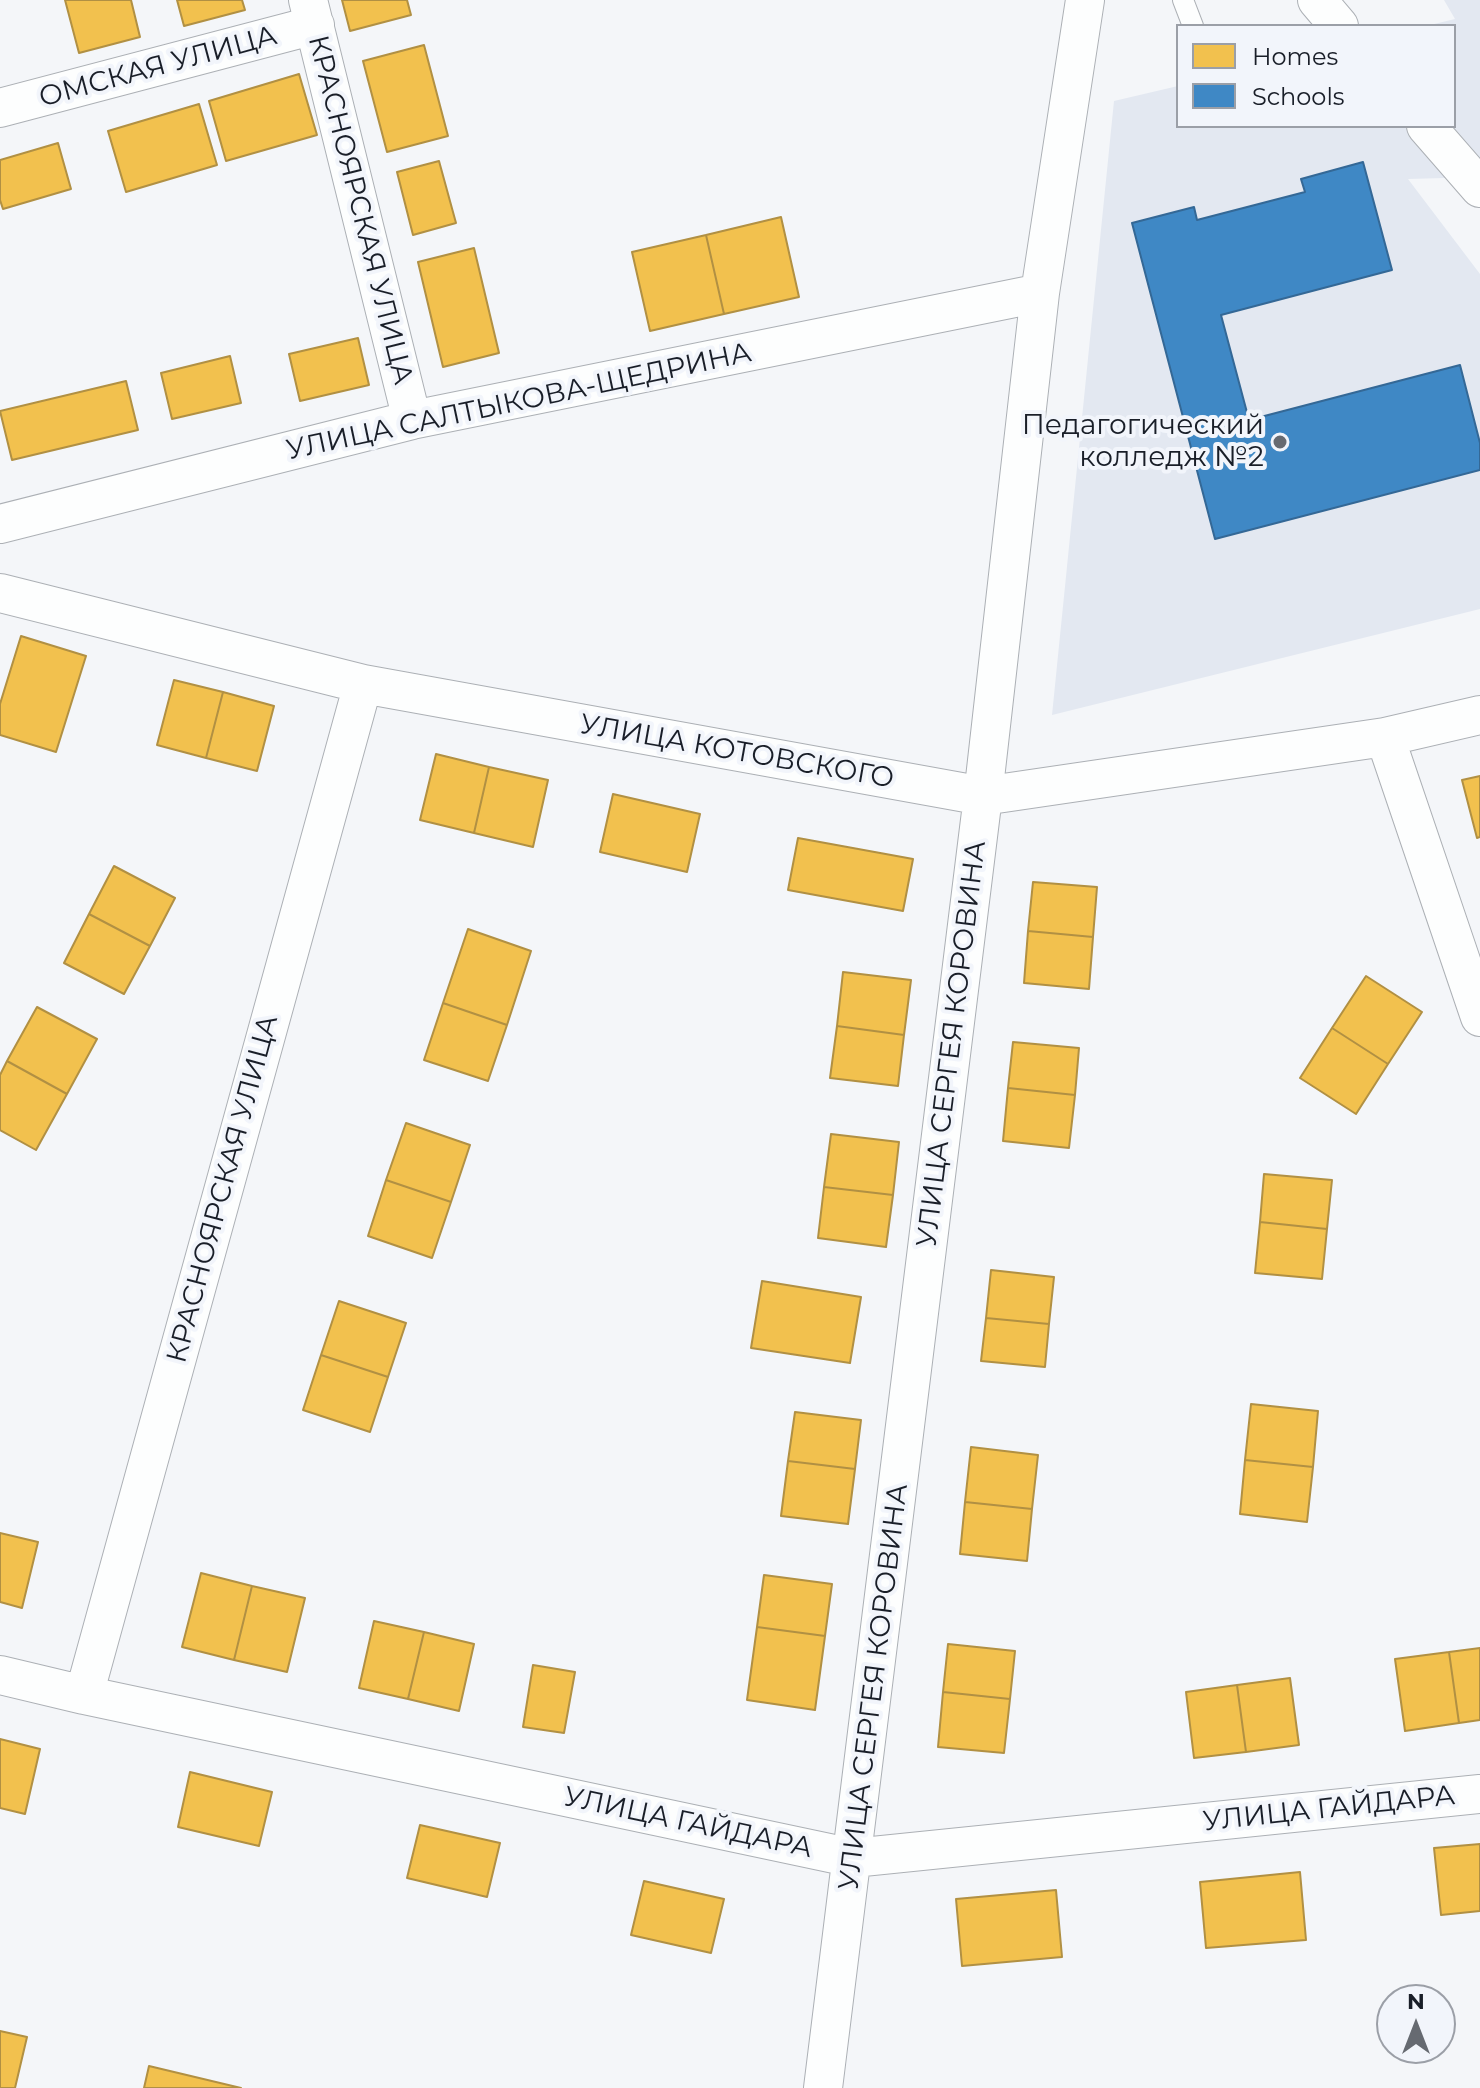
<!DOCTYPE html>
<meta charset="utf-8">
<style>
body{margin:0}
#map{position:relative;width:1480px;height:2088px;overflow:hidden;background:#f4f6f9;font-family:Montserrat,sans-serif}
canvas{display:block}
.legend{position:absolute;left:1176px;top:24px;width:280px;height:104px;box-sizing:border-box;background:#f2f5fb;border:2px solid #9b9fa7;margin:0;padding:10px 14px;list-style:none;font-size:24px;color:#191e28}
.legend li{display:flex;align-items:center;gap:16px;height:40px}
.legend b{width:40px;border:2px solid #9b9fa7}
.north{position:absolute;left:1376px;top:1984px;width:80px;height:80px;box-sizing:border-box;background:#f2f5fb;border:2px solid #9b9fa7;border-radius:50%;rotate:0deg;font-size:22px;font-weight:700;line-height:32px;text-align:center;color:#191e28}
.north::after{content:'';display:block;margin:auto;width:28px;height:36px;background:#666a71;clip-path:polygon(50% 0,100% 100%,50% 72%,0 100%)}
</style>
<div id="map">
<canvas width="1480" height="2088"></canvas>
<ul class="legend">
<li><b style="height:22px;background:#f2c14e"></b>Homes</li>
<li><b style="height:22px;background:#3f88c5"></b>Schools</li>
</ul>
<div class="north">N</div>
</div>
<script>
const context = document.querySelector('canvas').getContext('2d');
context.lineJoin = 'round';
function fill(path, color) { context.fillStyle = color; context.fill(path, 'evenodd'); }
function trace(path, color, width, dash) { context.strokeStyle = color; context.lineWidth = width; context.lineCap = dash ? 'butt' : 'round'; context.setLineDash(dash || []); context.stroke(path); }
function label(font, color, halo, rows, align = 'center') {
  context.font = font + ' Montserrat,sans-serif'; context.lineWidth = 8; context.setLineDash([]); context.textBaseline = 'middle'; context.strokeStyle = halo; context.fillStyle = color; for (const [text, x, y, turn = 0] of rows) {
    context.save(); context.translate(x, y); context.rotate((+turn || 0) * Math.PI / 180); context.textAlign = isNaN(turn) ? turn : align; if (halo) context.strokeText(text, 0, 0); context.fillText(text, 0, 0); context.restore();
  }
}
fill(new Path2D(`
 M1444 0H1480V177L1408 179 1480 274V609L1052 715 1114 101 1178 86V126H1454V26H1426L1455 19Z`), '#e3e8f1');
const homes = new Path2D(`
 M65 0H131L140 37 79 53Z
 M177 0H242L245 10 184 26Z
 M342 0H407L411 15 350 31Z
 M424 45 448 136 387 152 363 61Z
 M299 74 317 135 226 161 209 101Z
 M199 104 217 165 126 192 108 131Z
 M58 143 71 189 3 209 0 200V160Z
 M439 161 456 223 413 235 397 172Z
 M781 217 799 297 724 314 706 235Z
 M706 235 724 314 650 331 632 252Z
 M474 248 499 353 443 367 418 262Z
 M358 338 369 385 300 401 289 354Z
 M230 356 241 403 172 419 161 373Z
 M126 381 138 430 12 460 0 411Z
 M21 636 86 656 56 752 0 735V704Z
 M174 680 223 692 206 758 157 745Z
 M223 692 274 706 257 771 206 758Z
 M436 754 489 767 474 833 420 820Z
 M489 767 548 780 533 847 474 833Z
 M1480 776V837L1477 838 1462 780Z
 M613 794 700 814 687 872 600 852Z
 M798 838 913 859 903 911 788 890Z
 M114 866 175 898 150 946 89 914Z
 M1033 882 1097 887 1093 937 1028 931Z
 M89 914 150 946 124 994 64 963Z
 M468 929 531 951 507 1025 443 1003Z
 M1028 931 1093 937 1089 989 1024 983Z
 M843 972 911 980 904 1035 837 1026Z
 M1366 976 1422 1012 1388 1064 1332 1028Z
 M443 1003 507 1025 488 1081 424 1060Z
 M37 1007 97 1039 67 1094 7 1061Z
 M837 1026 904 1035 898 1086 830 1078Z
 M1332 1028 1388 1064 1356 1114 1300 1078Z
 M1013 1042 1079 1048 1075 1095 1008 1088Z
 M7 1061 67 1094 36 1150 0 1130V1075Z
 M1008 1088 1075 1095 1069 1148 1003 1141Z
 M406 1123 470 1145 451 1202 386 1180Z
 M831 1134 899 1142 893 1195 824 1187Z
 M1264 1174 1332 1180 1327 1229 1260 1222Z
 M386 1180 451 1202 432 1258 368 1236Z
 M824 1187 893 1195 886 1247 818 1238Z
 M1260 1222 1327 1229 1322 1279 1255 1273Z
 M991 1270 1054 1277 1049 1324 986 1318Z
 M762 1281 861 1297 850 1363 751 1348Z
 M339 1301 406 1323 388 1377 321 1355Z
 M986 1318 1049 1324 1045 1367 981 1361Z
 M321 1355 388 1377 370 1432 303 1410Z
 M1251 1404 1318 1411 1313 1467 1245 1460Z
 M795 1412 861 1420 855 1469 788 1461Z
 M971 1447 1038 1455 1032 1509 965 1502Z
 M1245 1460 1313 1467 1307 1522 1240 1514Z
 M788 1461 855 1469 848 1524 781 1516Z
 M965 1502 1032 1509 1027 1561 960 1554Z
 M0 1533 38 1542 22 1608 0 1602Z
 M201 1573 252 1586 234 1660 182 1647Z
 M764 1575 832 1584 825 1636 757 1627Z
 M252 1586 305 1598 287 1672 234 1660Z
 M374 1621 424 1632 408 1699 359 1688Z
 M757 1627 825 1636 815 1710 747 1700Z
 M424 1632 474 1644 459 1711 408 1699Z
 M948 1644 1015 1651 1010 1699 943 1692Z
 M1480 1648V1720L1459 1723 1449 1652Z
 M1449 1652 1459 1723 1405 1731 1395 1659Z
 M533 1665 575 1672 564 1733 523 1727Z
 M1290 1678 1299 1745 1246 1752 1237 1685Z
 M1237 1685 1246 1752 1194 1758 1186 1692Z
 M943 1692 1010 1699 1004 1753 938 1747Z
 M0 1739 40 1749 25 1814 0 1808Z
 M190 1772 272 1792 259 1846 178 1827Z
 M420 1825 500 1843 487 1897 407 1878Z
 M1480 1844V1911L1441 1915 1434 1848Z
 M1300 1872 1306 1940 1206 1948 1200 1882Z
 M644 1881 724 1899 711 1953 631 1935Z
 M1056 1890 1062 1957 962 1966 956 1899Z
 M0 2031 27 2037 15 2088H0Z
 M149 2066 241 2088H144Z`);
fill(homes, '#f2c14e');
trace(homes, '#b19043', 2);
const schools = new Path2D(`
 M1363 162 1392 270 1221 315 1249 420 1460 365 1480 443V470L1215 539 1132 223 1194 207 1197 220 1305 192 1301 179Z`);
fill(schools, '#3f88c5');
trace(schools, '#346896', 2);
const lane = new Path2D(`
 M1183 0 1193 26`);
const street = new Path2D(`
 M308 0 412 420
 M1317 0 1339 26
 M0 108 315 25
 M1426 126 1480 188
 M0 524 412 420 1040 293
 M0 593 363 684 983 796 1385 737 1480 715
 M1385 737 1480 1017
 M0 1675 84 1695 853 1858 1480 1794
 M84 1695 363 684
 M823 2088 983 796 1040 293 1085 0`);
trace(lane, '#acb0b5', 22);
trace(street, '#acb0b5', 40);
trace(lane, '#fdfefe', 20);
trace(street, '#fdfefe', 38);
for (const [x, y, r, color] of [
 [1280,442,8,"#666a71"]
]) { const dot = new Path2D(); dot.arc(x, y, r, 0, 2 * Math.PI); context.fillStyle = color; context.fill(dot); trace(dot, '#f2f5fb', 3); }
label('28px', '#191e28', '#f2f5fb', [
 ["ОМСКАЯ УЛИЦА",158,67,-15],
 ["КРАСНОЯРСКАЯ УЛИЦА",360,210,76],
 ["УЛИЦА САЛТЫКОВА-ЩЕДРИНА",519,402,-12],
 ["УЛИЦА КОТОВСКОГО",737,752,10],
 ["УЛИЦА СЕРГЕЯ КОРОВИНА",952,1044,-83],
 ["КРАСНОЯРСКАЯ УЛИЦА",223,1189,-75],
 ["УЛИЦА СЕРГЕЯ КОРОВИНА",874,1687,-83],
 ["УЛИЦА ГАЙДАРА",1329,1809,-6],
 ["УЛИЦА ГАЙДАРА",688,1823,12]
]);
label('28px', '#191e28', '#f2f5fb', [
 ["Педагогический",1264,426],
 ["колледж №2",1264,458]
], 'right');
</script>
